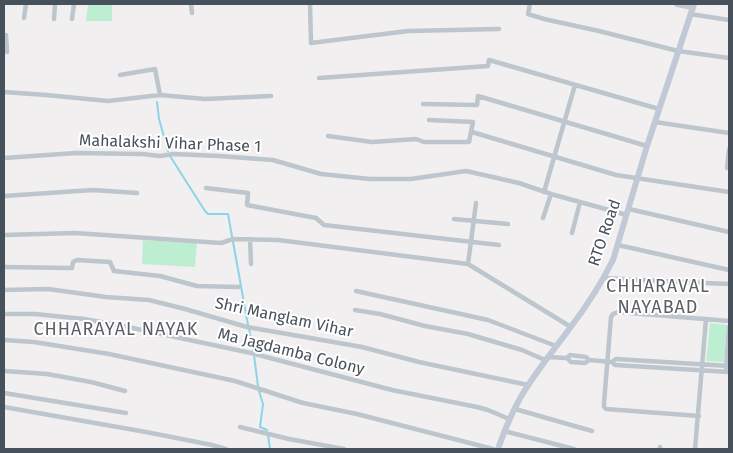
<!DOCTYPE html>
<style>
body{margin:0}
#map{position:relative;width:733px;height:453px;overflow:hidden;background:#f1efef;font-family:"Fira Sans",sans-serif}
canvas{display:block}
.frame{position:absolute;inset:0;border:5px solid #47515c;pointer-events:none}
</style>
<div id="map">
<canvas width="733" height="453"></canvas>
<div class="frame"></div>
</div>
<script>
const context = document.querySelector('canvas').getContext('2d');
context.lineJoin = 'round';
function fill(path, color) { context.fillStyle = color; context.fill(path, 'evenodd'); }
function trace(path, color, width, dash) { context.strokeStyle = color; context.lineWidth = width; context.lineCap = dash ? 'butt' : 'round'; context.setLineDash(dash || []); context.stroke(path); }
function label(font, color, halo, rows, align = 'center') {
  context.font = font + ' "Fira Sans",sans-serif'; context.lineWidth = 4; context.setLineDash([]); context.textBaseline = 'middle'; context.strokeStyle = halo; context.fillStyle = color; for (const [text, x, y, turn = 0] of rows) {
    context.save(); context.translate(x, y); context.rotate((+turn || 0) * Math.PI / 180); context.textAlign = isNaN(turn) ? turn : align; if (halo) context.strokeText(text, 0, 0); context.fillText(text, 0, 0); context.restore();
  }
}
fill(new Path2D(`
 M88 4H112V21H86Z
 M143 240 197 243 195 267 142 264Z
 M710 323 727 325 724 362 706 361Z`), '#beeed2');
trace(new Path2D(`
 M157 102 159 119 168 151
 M170 156 205 211 208 214H228L248 325
 M249 329 253 350
 M254 355 258 386
 M259 391 263 404 260 427 267 430
 M268 435 270 449`), '#8dd3e9', 2);
trace(new Path2D(`
 M191 4 192 13
 M310 4 311 43 408 31 499 29
 M530 4 528 14 544 19 599 31 678 51 729 58
 M690 14 729 20
 M24 18 26 4
 M54 19 55 4
 M72 19 74 4
 M4 35H6L7 52
 M120 75 155 69 160 95
 M319 78 488 66 489 60 659 109
 M4 92 46 95 108 101 160 95 205 99 271 96
 M423 104 477 105 478 96 647 146
 M655 122 729 133
 M472 132 616 175 729 192
 M328 136 372 142 416 139 424 142H469L473 122 429 120
 M4 158 76 153 142 154 160 156 173 154 219 156 273 160 321 174 370 179H411L466 171 519 183 551 194 627 215
 M727 168 729 149
 M206 188 248 193 247 205 316 218 324 225 499 245
 M544 192 575 85
 M4 196 93 190 137 193
 M629 209 729 232
 M543 218 551 194
 M454 219 508 224
 M572 233 580 202
 M4 235 75 233 221 243 233 239 278 240 468 264 571 327
 M250 239 251 264
 M618 245 729 270
 M468 264 476 203
 M4 267 72 268 73 262 77 260 110 262 114 271 160 276 197 286 239 287
 M604 278 657 281 729 284
 M4 290 48 289 106 297 149 300 185 309 247 327 362 347 419 362 528 385
 M356 291 488 320 556 346
 M355 310 380 314 425 326 468 334 522 350 545 360
 M4 314H35L84 319 128 327 251 353 392 390 477 407 488 410 509 419
 M4 340 34 342 109 354 235 381 303 403 357 414 493 449
 M547 357 567 358 571 362 585 363 589 360 612 362 616 359 729 366
 M567 358 570 355 586 357 589 360
 M612 362 615 365 729 372
 M726 368 729 327
 M4 371 47 374 91 382 125 391
 M4 393 126 413
 M4 407 146 432 212 445 226 449
 M515 409 592 431
 M699 416 606 409 604 407V403L611 317 613 314 618 312 729 321
 M240 427 289 439 344 449
 M504 431 574 449
 M660 449V447
 M695 449 706 319`), '#bdc5cd', 4.5);
trace(new Path2D(`
 M677 4 692 7
 M498 449C506 426 515 404 529 384 542 364 556 347 570 328 586 307 601 284 613 260L647 146 694 4`), '#c0c9d5', 6);
label('16px', '#47515c', '#fff', [
 ["Mahalakshi Vihar Phase 1",170,144,2],
 ["RTO Road",605,233,-71],
 ["Shri Manglam Vihar",284,318,12],
 ["Ma Jagdamba Colony",291,352,14]
]);
context.letterSpacing = '1px';
label('18px', '#5b5f63', '#fff', [
 ["CHHARAVAL",658,287],
 ["NAYABAD",658,308],
 ["CHHARAYAL NAYAK",116,330]
]);
context.letterSpacing = '0px';
</script>
